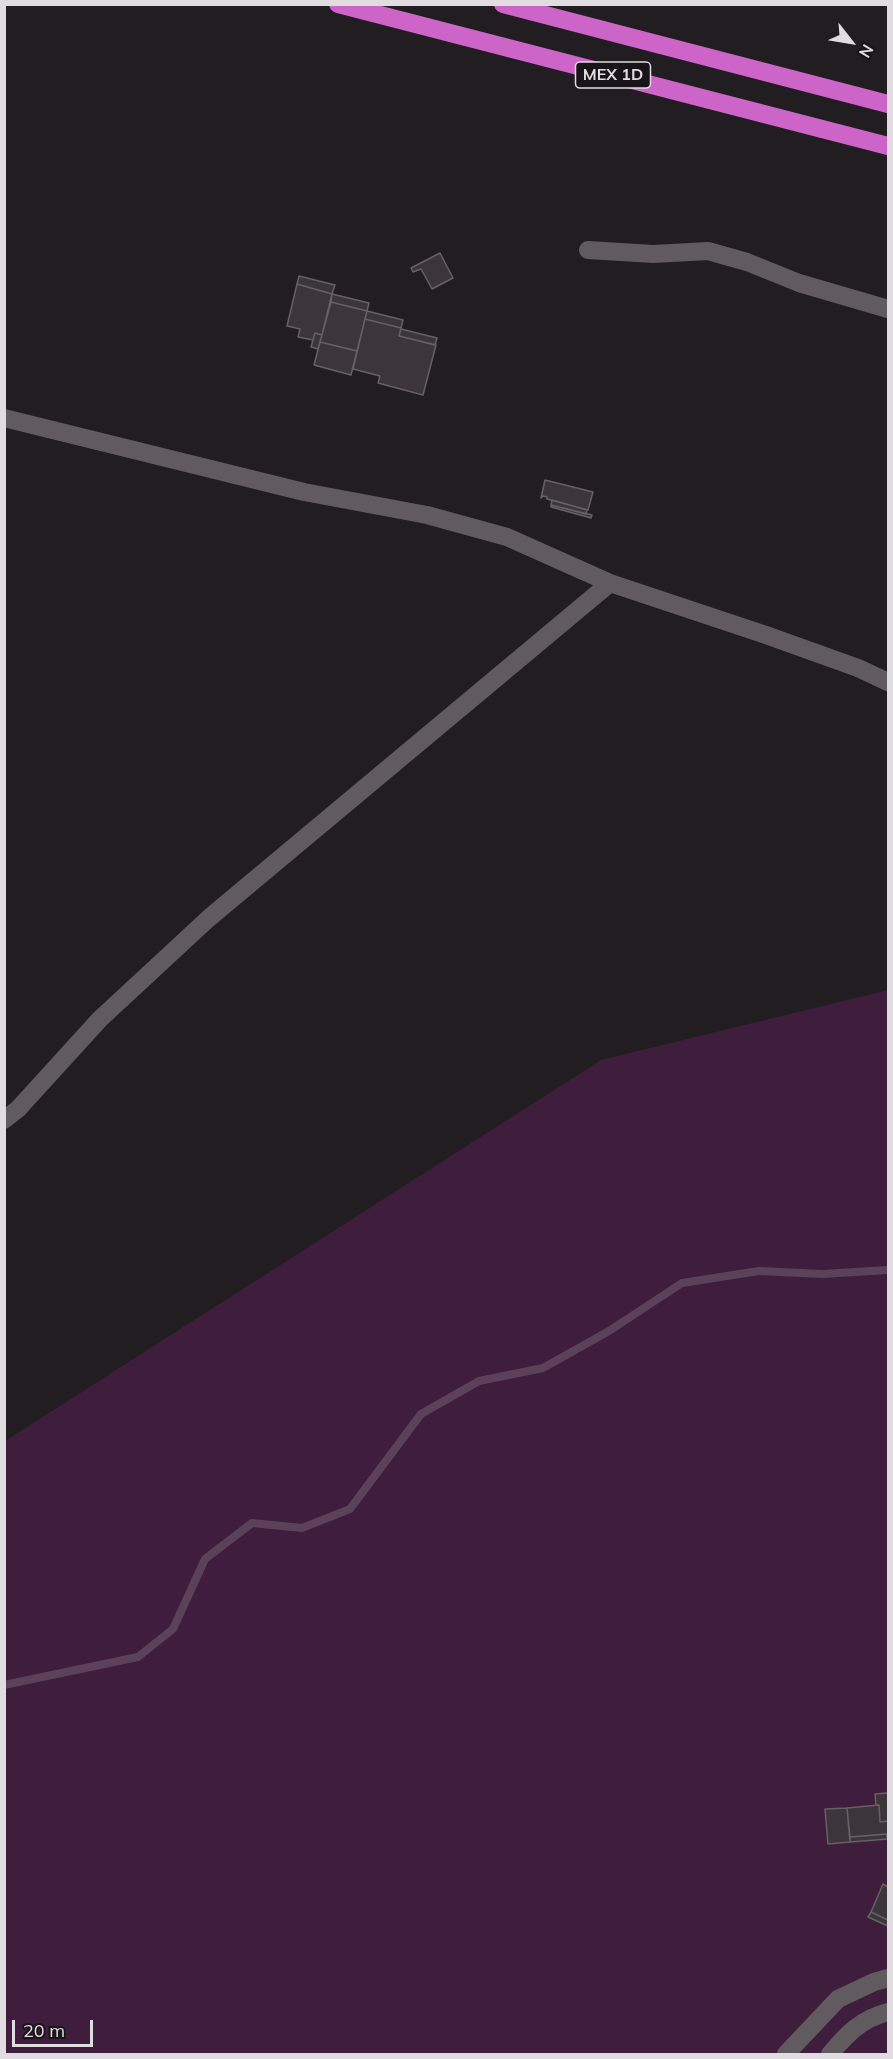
<!DOCTYPE html>
<style>
body{margin:0}
#map{position:relative;width:893px;height:2059px;overflow:hidden;background:#221d21;font-family:Mulish,sans-serif}
canvas{display:block}
.frame{position:absolute;inset:0;border:6px solid #e0dcdf;pointer-events:none}
.north{position:absolute;left:821px;top:12px;width:60px;height:60px;-webkit-text-stroke:4px #191418;paint-order:stroke;rotate:121deg;font-size:16px;font-weight:700;line-height:24px;text-align:center;color:#e0dcdf}
.north::after{content:'';display:block;margin:auto;width:21px;height:27px;background:#e0dcdf;clip-path:polygon(50% 0,100% 100%,50% 72%,0 100%)}
.scale{position:absolute;left:12px;top:2020px;width:81px;height:27px;box-sizing:border-box;border:3px solid #e0dcdf;border-top:0;padding-left:8px;font-size:18px;line-height:21px;white-space:nowrap;color:#e0dcdf;-webkit-text-stroke:4px #191418;paint-order:stroke}
</style>
<div id="map">
<canvas width="893" height="2059"></canvas>
<div class="frame"></div>
<div class="north">N</div>
<div class="scale">20 m</div>
</div>
<script>
const context = document.querySelector('canvas').getContext('2d');
context.lineJoin = 'round';
function fill(path, color) { context.fillStyle = color; context.fill(path, 'evenodd'); }
function trace(path, color, width, dash) { context.strokeStyle = color; context.lineWidth = width; context.lineCap = dash ? 'butt' : 'round'; context.setLineDash(dash || []); context.stroke(path); }
function label(font, color, halo, rows, align = 'center') {
  context.font = font + ' Mulish,sans-serif'; context.lineWidth = 4.5; context.setLineDash([]); context.textBaseline = 'middle'; context.strokeStyle = halo; context.fillStyle = color; for (const [text, x, y, turn = 0] of rows) {
    context.save(); context.translate(x, y); context.rotate((+turn || 0) * Math.PI / 180); context.textAlign = isNaN(turn) ? turn : align; if (halo) context.strokeText(text, 0, 0); context.fillText(text, 0, 0); context.restore();
  }
}
fill(new Path2D(`
 M888 990V2054H5V1441L601 1060Z`), '#3f1d3d');
trace(new Path2D(`
 M4 1685 138 1657 173 1629 205 1559 252 1523 302 1528 350 1509 421 1414 479 1381 543 1368 609 1331 682 1283 759 1271 823 1274 888 1270`), '#5b425a', 8);
const building = new Path2D(`
 M440 253 453 278 432 289 421 269 413 272 411 268Z
 M299 276 335 285 332 294 297 284Z
 M297 284 332 294 322 335 315 333 313 340 298 337 300 329 287 326Z
 M332 294 369 303 367 311 331 302Z
 M331 302 367 311 357 351 320 342Z
 M367 311 403 320 401 328 365 319Z
 M365 319 401 328 399 336 436 345 423 395 378 383 380 376 353 369Z
 M401 329 437 338 435 345 399 336Z
 M315 333 322 335 318 349 311 347Z
 M320 342 357 351 351 375 314 365Z
 M545 480 593 492 588 510 547 499V497L543 496 541 498Z
 M552 500 587 510 586 514 551 505Z
 M551 505 592 515 591 518 551 507Z
 M888 1793V1821L880 1822 879 1805H876L875 1794Z
 M879 1805 880 1822 888 1821V1834L850 1837 847 1808Z
 M847 1808 850 1842 828 1844 825 1809Z
 M886 1834 888 1839 850 1842V1837Z
 M883 1884 888 1887V1920L871 1912Z
 M871 1912 888 1920V1926L868 1917Z`);
fill(building, '#3c363b');
trace(building, '#676066', 1.5);
trace(new Path2D(`
 M588 250 653 254 708 251 747 262 799 283 888 309
 M4 418 304 492 427 515 507 537 610 583 766 635 858 668 888 682
 M4 1120 18 1109 100 1019 209 918 610 583
 M786 2054 838 1999 874 1982 888 1978
 M830 2054C847 2034 861 2019 888 2012`), '#615b60', 18);
trace(new Path2D(`
 M338 4 888 146
 M503 4 888 104`), '#cd64c7', 18);
for (const [x, y, w] of [
 [613,75,75]
]) { const box = new Path2D(); box.roundRect(x - w / 2, y - 13, w, 26, 4.5); context.fillStyle = '#191418'; context.fill(box); trace(box, '#e0dcdf', 1.5); }
label('bold 16px', '#e0dcdf', null, [
 ["MEX 1D",613,75]
]);
</script>
